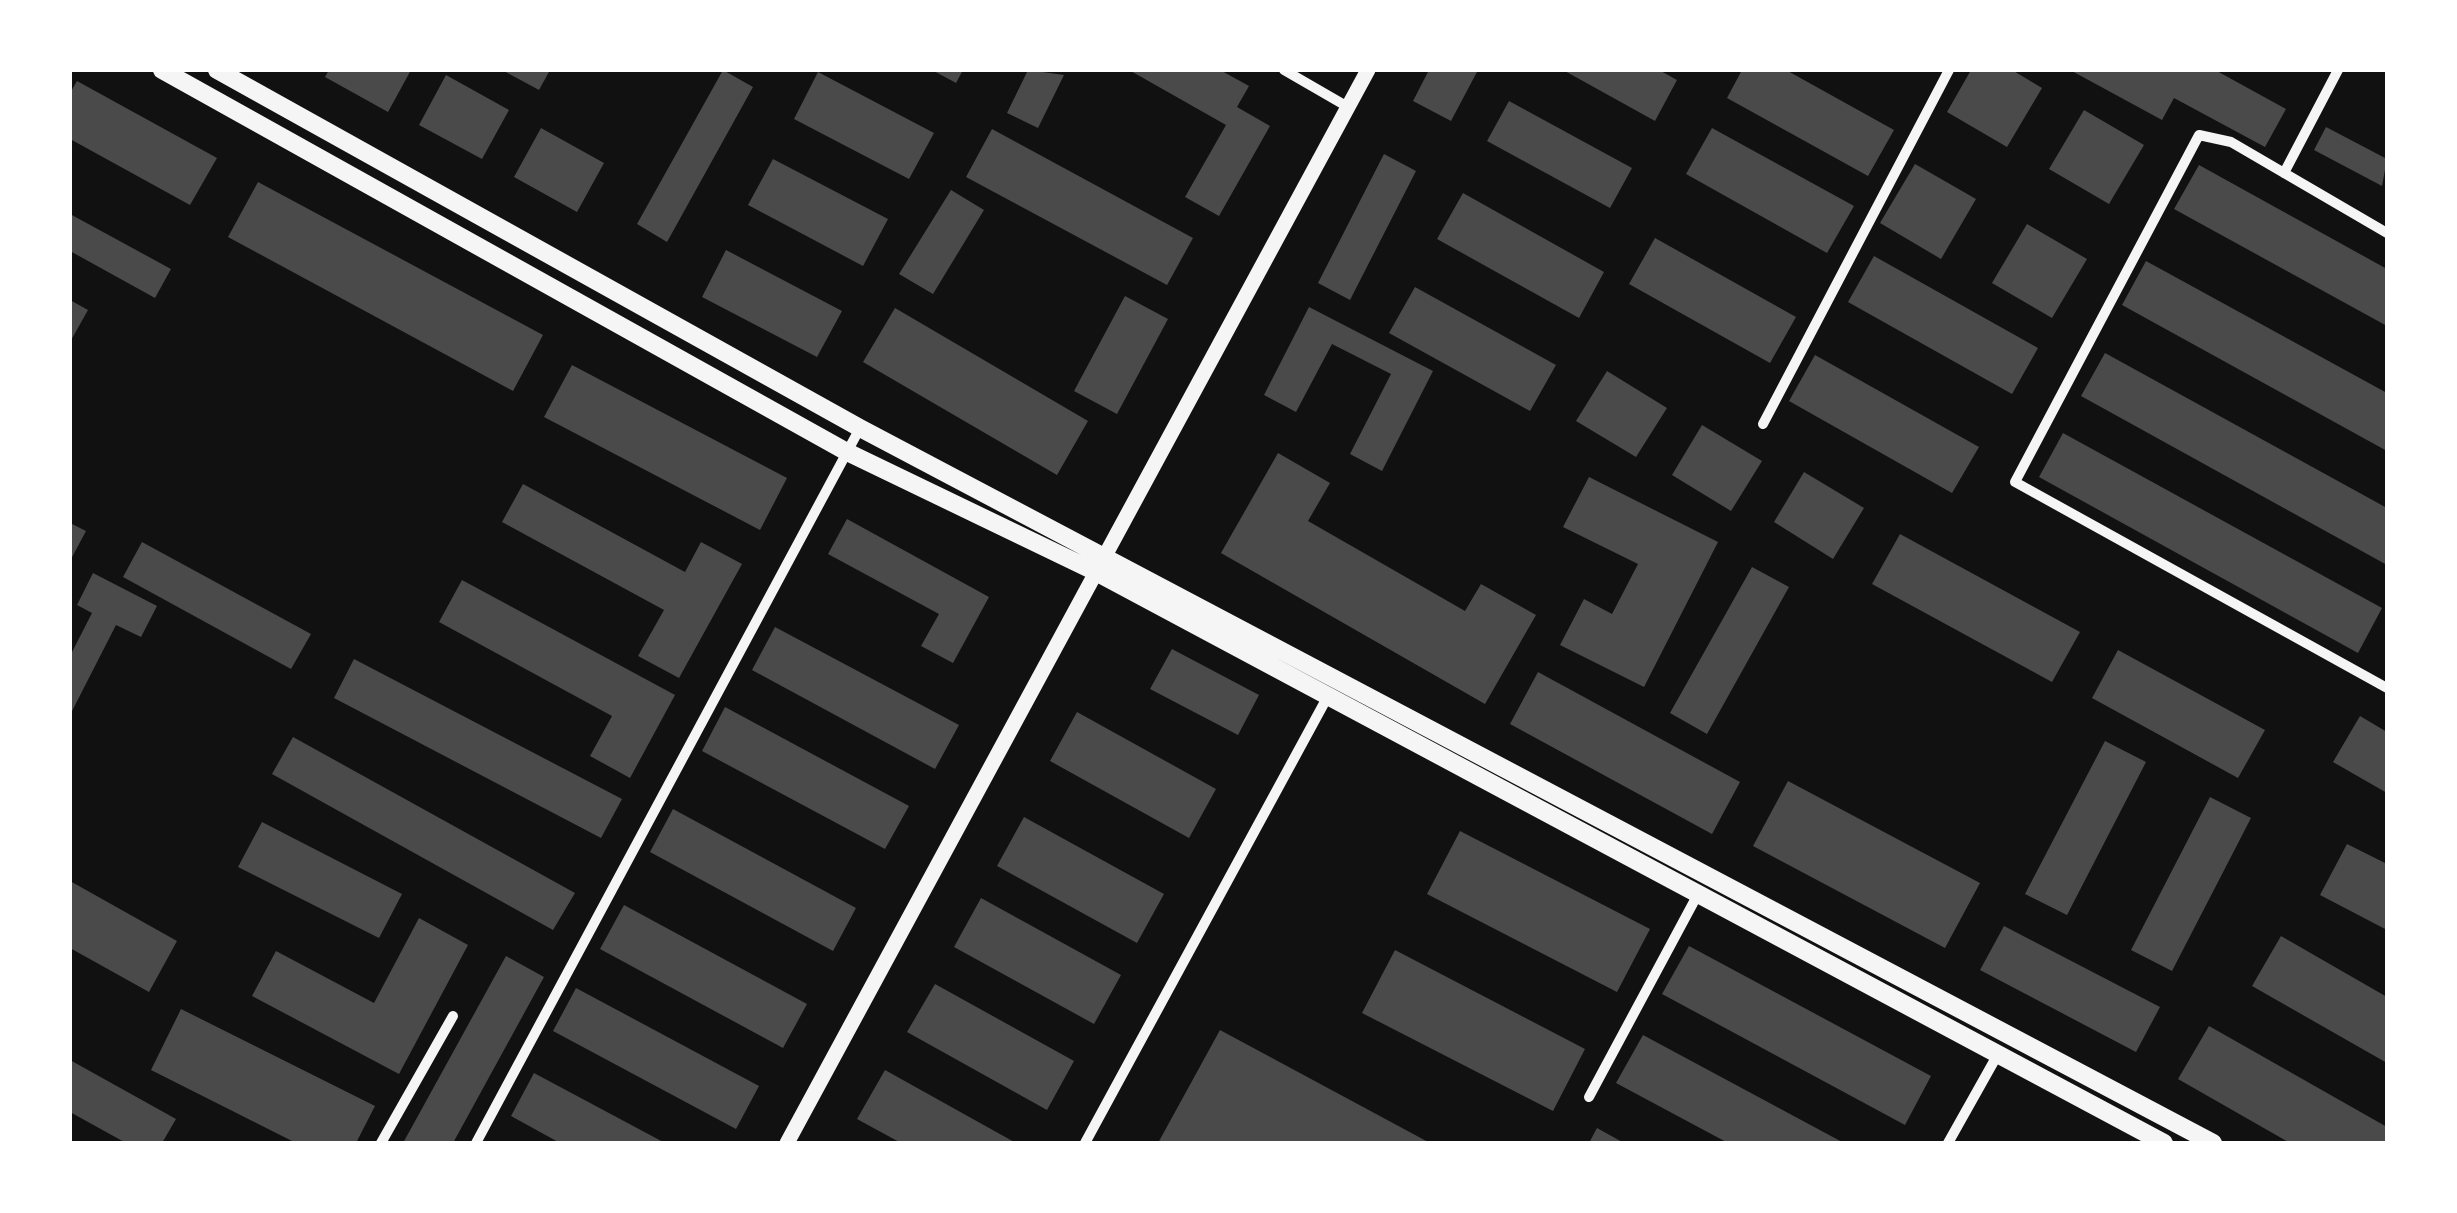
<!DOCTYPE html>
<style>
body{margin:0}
#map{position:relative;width:2457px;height:1213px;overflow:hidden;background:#111;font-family:"Noto Sans",sans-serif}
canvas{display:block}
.frame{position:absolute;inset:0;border:72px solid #fff;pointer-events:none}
</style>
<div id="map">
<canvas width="2457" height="1213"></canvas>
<div class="frame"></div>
</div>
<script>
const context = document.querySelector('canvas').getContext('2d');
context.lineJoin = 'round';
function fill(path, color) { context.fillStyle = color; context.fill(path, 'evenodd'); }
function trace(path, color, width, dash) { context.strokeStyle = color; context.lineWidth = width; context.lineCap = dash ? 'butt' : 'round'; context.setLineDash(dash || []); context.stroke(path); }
fill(new Path2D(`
 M329 70H411L388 112 325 77Z
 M502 70H550L539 90Z
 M723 70 753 87 667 242 637 224Z
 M932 70H963L956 83Z
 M1028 70 1064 75 1038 128 1007 113Z
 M1129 70H1220L1249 86 1237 107 1270 126 1219 216 1185 197 1226 125Z
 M1429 70H1478L1451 121 1413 101Z
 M1563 70H1659L1677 80 1655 121Z
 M1742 70H1786L1894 130 1868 176 1727 98Z
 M1971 70H2012L2042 88 2007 147 1947 112Z
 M2070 70H2215L2286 109 2265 147 2174 98 2162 120Z
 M818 72 934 133 909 179 794 119Z
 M446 75 509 110 482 159 419 125Z
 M77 81 217 158 190 205 70 139V93Z
 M1509 101 1632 168 1610 208 1487 141Z
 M2084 110 2144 145 2109 204 2049 169Z
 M2326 127 2387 159 2382 186 2314 150Z
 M541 128 604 163 577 212 514 177Z
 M1712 128 1854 206 1827 253 1686 174Z
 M992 129 1193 238 1167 285 966 177Z
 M1384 154 1416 171 1350 300 1318 283Z
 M773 159 888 219 863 266 748 205Z
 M1915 164 1976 199 1941 259 1880 223Z
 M2199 165 2387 269V326L2174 209Z
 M258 182 543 335 513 391 228 237Z
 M951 190 984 210 933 294 899 274Z
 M1463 193 1604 272 1579 318 1437 239Z
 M70 214 171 269 155 298 70 251Z
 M2027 224 2087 259 2052 318 1992 283Z
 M1655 238 1796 317 1770 363 1629 284Z
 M726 250 842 311 817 357 702 297Z
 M1874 256 2038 348 2012 394 1848 302Z
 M2146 261 2387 393V451L2122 305Z
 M1415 287 1556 365 1530 411 1389 333Z
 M1125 296 1168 319 1117 414 1074 391Z
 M70 300 88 310 70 342Z
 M1309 307 1433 371 1382 471 1350 454 1391 374 1332 344 1296 412 1264 395Z
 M895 308 1088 421 1057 475 863 362Z
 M2105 353 2387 508V565L2081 396Z
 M1815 355 1979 447 1952 493 1789 401Z
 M572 365 787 478 760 530 544 417Z
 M1607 371 1667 408 1636 457 1576 421Z
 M1702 425 1762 461 1731 511 1672 475Z
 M2063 433 2382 608 2358 653 2039 477Z
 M1278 453 1330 483 1308 521 1465 611 1481 584 1536 615 1485 704 1221 553Z
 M1804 472 1864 508 1833 559 1774 522Z
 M1589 477 1718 542 1644 687 1560 645 1584 599 1612 614 1638 564 1563 527Z
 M523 484 685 572 701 542 742 564 679 678 638 656 664 610 502 522Z
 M847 519 989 597 953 663 921 646 939 614 828 554Z
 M70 523 86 531 70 561Z
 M1900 534 2080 632 2052 682 1872 584Z
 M142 542 311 634 291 669 123 577Z
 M1752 567 1789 587 1707 734 1670 713Z
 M93 573 157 606 141 637 116 625 70 715V656L92 613 77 605Z
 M462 580 675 695 630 778 590 756 612 716 439 622Z
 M775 627 959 725 935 769 752 670Z
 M1172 649 1259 695 1238 735 1150 689Z
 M2118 650 2265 730 2238 778 2092 698Z
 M354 659 622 799 601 838 334 698Z
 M1538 672 1740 782 1712 834 1510 724Z
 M725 707 909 806 885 849 702 751Z
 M1077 712 1216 789 1189 838 1050 761Z
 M2360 716 2387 732V793L2333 762Z
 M293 737 575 893 553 930 272 774Z
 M2105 741 2146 762 2067 915 2025 894Z
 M1788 781 1980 883 1945 948 1753 846Z
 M2210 797 2251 818 2172 971 2131 950Z
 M673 809 856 908 833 951 650 852Z
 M1024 817 1164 894 1137 943 997 866Z
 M262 822 402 894 379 938 238 867Z
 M1460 831 1650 929 1617 992 1427 894Z
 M2347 844 2387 864V930L2320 895Z
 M70 881 177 941 149 992 70 948Z
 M981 898 1121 975 1094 1024 954 947Z
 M624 905 807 1004 783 1048 600 949Z
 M419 918 468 945 399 1074 252 996 276 951 374 1003Z
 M2004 926 2160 1007 2136 1052 1980 970Z
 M2281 936 2387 997V1063L2252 986Z
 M1689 946 1931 1076 1905 1125 1662 994Z
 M1395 950 1585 1049 1553 1111 1362 1013Z
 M506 956 544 977 453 1143H403Z
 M935 984 1074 1061 1047 1110 907 1032Z
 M576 988 759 1086 736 1129 553 1031Z
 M181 1009 375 1106 356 1143H296L151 1070Z
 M2209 1026 2387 1127V1143H2290L2178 1079Z
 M1220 1030 1430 1143H1158Z
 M1643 1035 1844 1143H1728L1616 1083Z
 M70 1060 176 1119 162 1143H126L70 1112Z
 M885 1070 1016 1143H901L857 1119Z
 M534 1073 665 1143H560L511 1116Z
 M1597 1128 1624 1143H1589Z`), '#4a4a4a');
trace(new Path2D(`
 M1284 70 1348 107
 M2284 173 2338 70
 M2387 233 2231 142 2199 135 2015 482 2387 688
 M1763 424 1949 70
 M1589 1097 1698 894
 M381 1143 453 1016
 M476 1143 860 428
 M1085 1143 1328 696
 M1948 1143 1998 1054`), '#f5f5f5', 10);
trace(new Path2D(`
 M787 1143 1368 70`), '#f5f5f5', 15);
trace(new Path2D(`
 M162 70 847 452 1096 572 2164 1143
 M217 70 860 428 2213 1143`), '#f5f5f5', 18);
</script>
